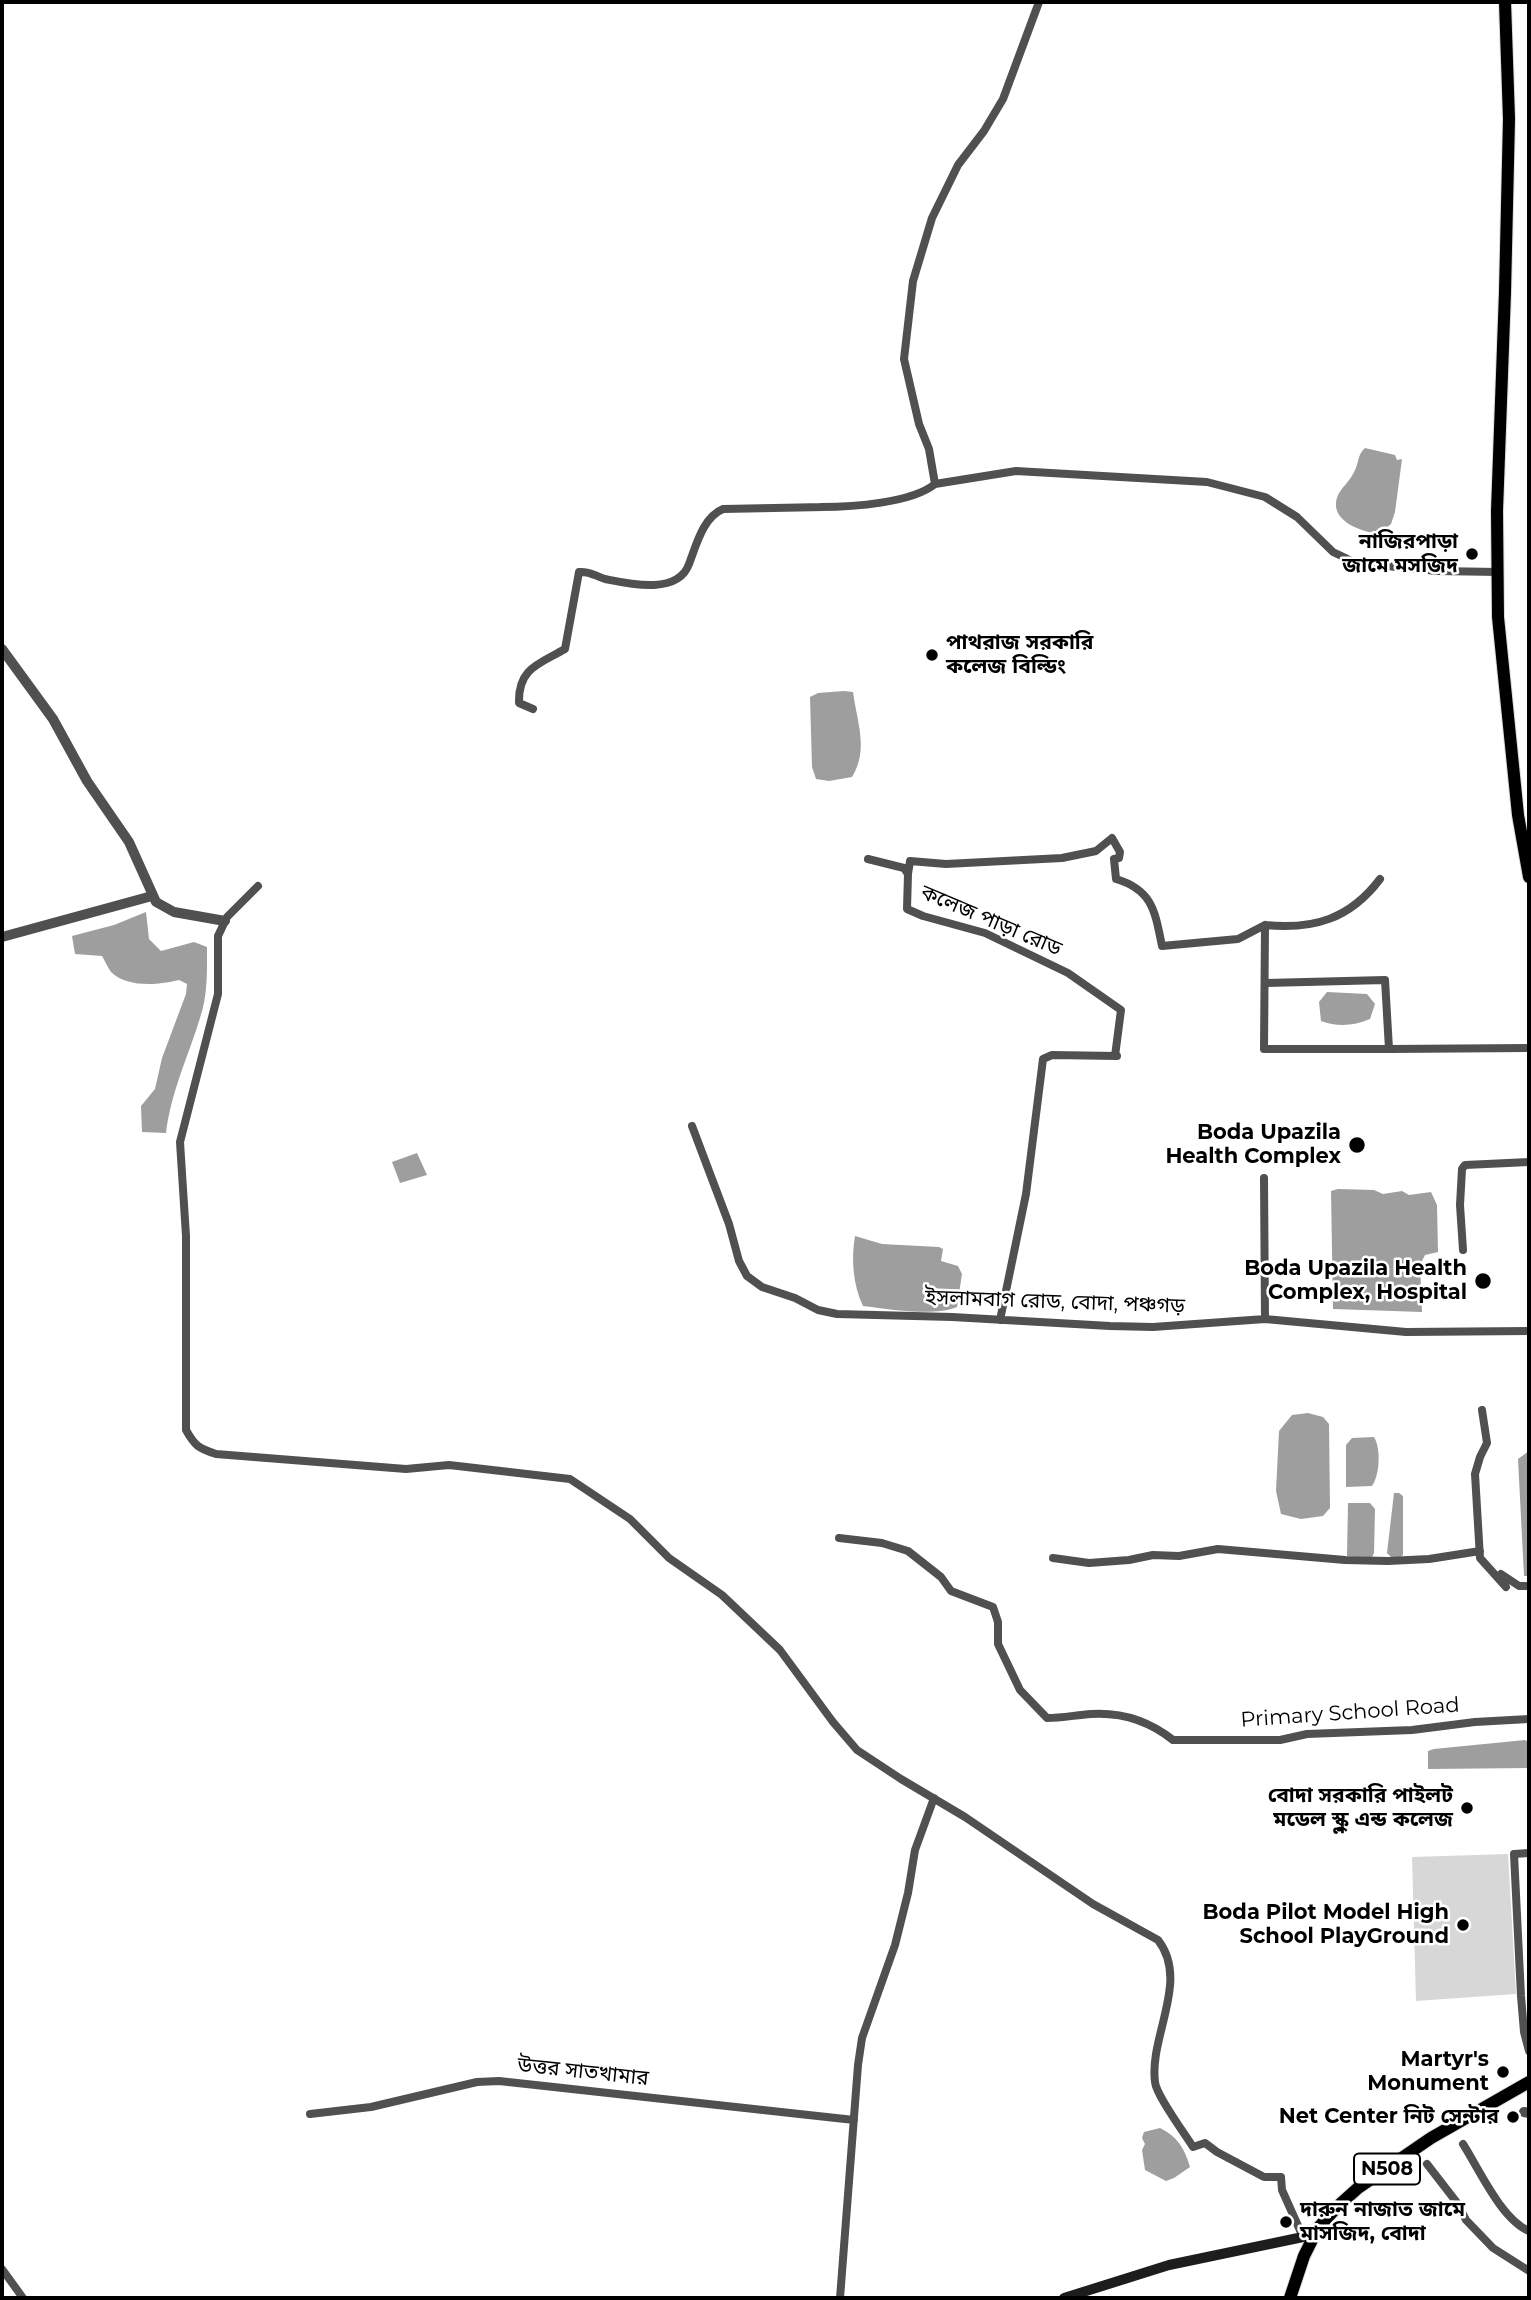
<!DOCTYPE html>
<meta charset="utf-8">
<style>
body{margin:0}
#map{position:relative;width:1531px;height:2300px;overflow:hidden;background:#fff;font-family:Montserrat,sans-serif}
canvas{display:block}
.frame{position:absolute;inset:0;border:4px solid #000;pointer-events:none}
</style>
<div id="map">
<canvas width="1531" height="2300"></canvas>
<div class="frame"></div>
</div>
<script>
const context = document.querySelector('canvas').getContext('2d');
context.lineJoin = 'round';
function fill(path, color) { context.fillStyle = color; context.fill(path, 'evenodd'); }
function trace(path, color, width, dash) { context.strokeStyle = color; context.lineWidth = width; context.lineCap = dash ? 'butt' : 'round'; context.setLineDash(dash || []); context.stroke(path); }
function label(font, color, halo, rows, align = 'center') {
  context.font = font + ' Montserrat,"Noto Sans Bengali",sans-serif'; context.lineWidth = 5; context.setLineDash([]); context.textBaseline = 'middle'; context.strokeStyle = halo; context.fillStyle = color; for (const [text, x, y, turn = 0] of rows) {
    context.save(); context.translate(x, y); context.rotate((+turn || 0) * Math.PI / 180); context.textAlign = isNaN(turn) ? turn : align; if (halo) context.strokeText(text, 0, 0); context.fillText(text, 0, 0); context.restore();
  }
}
fill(new Path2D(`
 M1508 1854 1516 1994 1416 2001 1412 1857Z`), '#d7d7d7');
fill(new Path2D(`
 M1365 448 1395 455 1397 460 1402 459 1395 512 1391 524 1379 534C1361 532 1327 520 1338 495 1342 487 1350 481 1354 472 1359 464 1357 455 1365 448Z
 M844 691 853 692C857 722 869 750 852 777L829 781 816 779 812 767 810 697 818 693Z
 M146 912 149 939 161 951 194 942 207 947C207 970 208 995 200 1018 188 1057 171 1092 166 1133L142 1132 141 1106 155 1089 162 1058 186 994 187 984 179 980C159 985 127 988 111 972 108 968 105 961 102 956L75 954 72 936 114 925Z
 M1327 992 1367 994 1375 1004 1370 1019C1354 1026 1337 1027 1321 1021L1319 1002Z
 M417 1153 427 1175 400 1183 392 1162Z
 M1338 1189 1374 1190 1383 1194 1402 1191 1409 1195 1431 1192 1437 1205 1438 1252 1425 1255 1420 1265 1422 1312 1333 1309 1331 1191Z
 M855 1236 882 1244 939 1247 943 1249 941 1261 958 1266 962 1274 957 1307C933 1317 889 1309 863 1306 853 1285 851 1259 855 1236Z
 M1308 1413 1323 1417 1329 1424 1330 1508 1323 1516 1301 1519 1281 1514 1276 1491 1279 1431 1292 1415Z
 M1374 1437C1381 1448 1380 1475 1372 1486L1346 1487V1445L1352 1438Z
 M1529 1451V1576H1524L1518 1459Z
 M1394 1493H1399L1403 1496V1555L1399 1558 1391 1557 1387 1553Z
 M1348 1503H1370L1375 1509 1374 1553 1372 1557 1347 1556Z
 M1525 1740 1529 1742V1768L1428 1769V1751L1434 1749Z
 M1160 2128C1177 2136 1185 2149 1190 2167L1174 2178 1166 2181 1145 2170 1142 2150 1145 2144 1142 2138 1144 2132Z`), '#9e9e9e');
const trunk = new Path2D(`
 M1505 2 1509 119 1505 292 1497 511 1498 617 1518 815 1529 877
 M1290 2298 1304 2256 1318 2228 1338 2206 1358 2188 1431 2138 1529 2082`);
trace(trunk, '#dbdbdb', 14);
trace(new Path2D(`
 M935 484 1016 471 1207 482 1265 497 1297 517 1333 552 1356 563 1437 571 1498 572
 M821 507C852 507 912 503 935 484L929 449 919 424 904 359 913 281 932 218 958 165 984 131 1003 99 1039 2
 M533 709 519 703C518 668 539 664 565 649L579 572C590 571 595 576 605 579 630 584 678 595 689 564 696 546 703 517 723 509L824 507
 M868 859 904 868 908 874 907 909 923 916 985 933 1068 973 1121 1010 1115 1056
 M908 874 910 861 946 864 1062 858 1096 851 1112 838 1120 852 1119 858 1114 859 1116 879C1153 890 1155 912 1162 946L1238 939 1265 925
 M1380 879C1350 919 1313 930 1265 925L1264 1049H1389
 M258 886 227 917 218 936V994L180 1142 186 1236V1430C195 1446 198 1448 216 1454L406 1469 449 1465 570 1479 630 1519 669 1558 722 1595 780 1650 833 1722 857 1750 901 1779 965 1817 1093 1904 1158 1940C1190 1981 1149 2036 1155 2082 1156 2095 1185 2134 1193 2147L1205 2143 1217 2152 1264 2177H1281L1282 2190 1303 2237
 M1266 983 1385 980 1389 1049 1529 1048
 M692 1126 729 1224 739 1261 747 1276 762 1287 795 1298 818 1310 837 1314 952 1317 1110 1326 1153 1327 1265 1319 1406 1332 1529 1331
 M1264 1178 1265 1319
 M1463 1250 1460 1205 1462 1169 1465 1165 1529 1162
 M1000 1320 1026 1194 1043 1059 1052 1055 1117 1056
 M1482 1410 1487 1443 1480 1457 1475 1474 1480 1558 1506 1587
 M839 1538 882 1543 908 1551 941 1577 951 1591 993 1607 998 1622V1644L1020 1690 1047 1718C1062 1718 1076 1715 1091 1714 1122 1712 1149 1721 1173 1740H1280L1307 1734 1412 1730 1475 1722 1529 1719
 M1053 1558 1089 1563 1129 1560 1153 1555 1179 1556 1218 1549 1345 1560 1388 1561 1429 1559 1480 1551
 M1501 1574 1519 1586H1529
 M1529 1853 1514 1854 1521 1996 1524 2032 1529 2051
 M310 2114 371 2107 477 2082 499 2081 854 2120
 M1463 2144C1479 2169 1501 2219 1529 2231
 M1427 2164 1458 2204 1466 2220 1493 2248 1529 2271
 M2 2269 23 2298
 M840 2298 858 2065 862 2038 895 1945 908 1893 915 1850 934 1798`), '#505050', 8);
trace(new Path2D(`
 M2 649 53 719 87 781 129 842 156 902 174 912 225 921
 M2 937 152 896
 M1524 2112 1529 2113`), '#505050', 10);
trace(new Path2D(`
 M1064 2298 1169 2265 1303 2237 1318 2228`), '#1d1d1d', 10);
trace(trunk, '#000', 12);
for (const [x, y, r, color] of [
 [1472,554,7,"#000"],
 [932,655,7,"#000"],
 [1357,1145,9,"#000"],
 [1483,1281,9,"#000"],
 [1467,1808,7,"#000"],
 [1463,1925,7,"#000"],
 [1503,2072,7,"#000"],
 [1513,2117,7,"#000"],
 [1286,2222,7,"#000"]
]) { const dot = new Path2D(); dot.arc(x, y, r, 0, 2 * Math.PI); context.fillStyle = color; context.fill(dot); trace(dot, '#fff', 2.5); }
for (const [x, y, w] of [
 [1387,2169,66]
]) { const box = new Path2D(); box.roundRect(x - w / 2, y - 15.5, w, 31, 5); context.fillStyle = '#fff'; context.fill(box); trace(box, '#000', 2); }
label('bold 19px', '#000', null, [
 ["N508",1387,2169]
]);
label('bold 21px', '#000', '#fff', [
 ["নাজিরপাড়া",1458,542],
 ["জামে মসজিদ",1458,566],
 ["পাথরাজ সরকারি",946,643,"left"],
 ["কলেজ বিল্ডিং",946,667,"left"],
 ["Boda Upazila",1341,1133],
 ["Health Complex",1341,1157],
 ["Boda Upazila Health",1467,1269],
 ["Complex, Hospital",1467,1293],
 ["বোদা সরকারি পাইলট",1453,1796],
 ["মডেল স্কুল এন্ড কলেজ",1453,1820],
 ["Boda Pilot Model High",1449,1913],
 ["School PlayGround",1449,1937],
 ["Martyr's",1489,2060],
 ["Monument",1489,2084],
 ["Net Center নিট সেন্টার",1499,2117],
 ["দারুন নাজাত জামে",1300,2210,"left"],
 ["মাসজিদ, বোদা",1300,2234,"left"]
], 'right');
label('21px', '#000', '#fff', [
 ["কলেজ পাড়া রোড",991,921,23],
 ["ইসলামবাগ রোড, বোদা, পঞ্চগড়",1055,1302,2],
 ["Primary School Road",1350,1713,-4],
 ["উত্তর সাতখামার",583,2072,6]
]);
</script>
